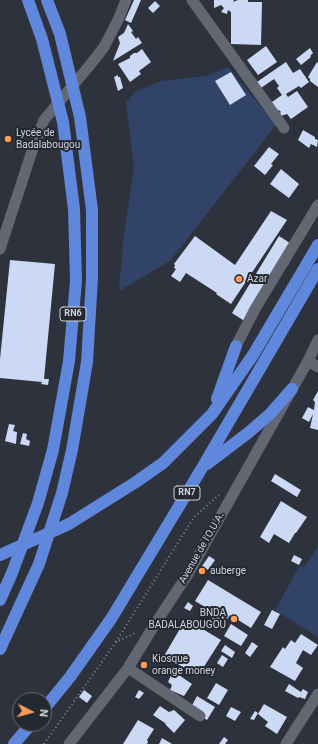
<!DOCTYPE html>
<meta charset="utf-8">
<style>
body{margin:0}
#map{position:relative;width:318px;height:744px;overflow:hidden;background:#2e323c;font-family:Roboto,sans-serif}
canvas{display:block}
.north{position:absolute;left:12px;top:692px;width:40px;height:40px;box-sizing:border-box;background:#242831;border:1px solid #696d75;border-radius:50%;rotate:96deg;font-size:11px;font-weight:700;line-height:16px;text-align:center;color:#d0d4da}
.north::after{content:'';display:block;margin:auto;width:14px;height:18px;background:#fe9c58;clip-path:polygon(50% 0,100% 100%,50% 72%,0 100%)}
</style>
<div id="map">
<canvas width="318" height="744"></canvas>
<div class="north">N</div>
</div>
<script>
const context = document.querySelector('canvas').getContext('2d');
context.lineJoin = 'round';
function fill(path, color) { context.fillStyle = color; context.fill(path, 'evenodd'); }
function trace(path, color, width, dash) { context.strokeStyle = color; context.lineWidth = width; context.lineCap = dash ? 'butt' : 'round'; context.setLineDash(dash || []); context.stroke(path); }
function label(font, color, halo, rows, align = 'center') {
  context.font = font + ' Roboto,sans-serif'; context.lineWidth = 4; context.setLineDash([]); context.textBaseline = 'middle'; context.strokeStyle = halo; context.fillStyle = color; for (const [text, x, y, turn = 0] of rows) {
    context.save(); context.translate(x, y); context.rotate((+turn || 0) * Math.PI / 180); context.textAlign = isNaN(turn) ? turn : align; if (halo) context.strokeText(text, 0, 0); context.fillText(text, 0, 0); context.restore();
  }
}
fill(new Path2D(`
 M228 67 276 125 170 261 119 291 123 242 134 167 126 103 135 92 161 81 206 76Z
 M318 546V637L275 610 299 567 305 566Z`), '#314367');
fill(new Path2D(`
 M134 0H141L131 23 125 20Z
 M214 0H234L233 2 238 0H248V2H262L261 45 231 44V12L228 10 227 14 221 12 224 8 221 5 214 8Z
 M155 1 160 6 153 13 148 8Z
 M128 24 133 31 131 32 136 39 138 37 142 43 113 61 120 43 118 37 124 33Z
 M266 46 277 62 258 75 247 60Z
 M310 48 313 53 310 56 311 57 301 65 296 59Z
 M142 49 151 62 139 71 141 74 130 82 118 64 130 58V56L134 53H137Z
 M286 62 293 73 300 69 309 82 301 88 299 86 286 94 288 97 297 91 308 107 291 119 287 114 281 116 279 114 281 112 279 110 278 111 269 104 282 95 277 88 279 86 274 79 258 90 254 84Z
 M317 62 318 63V87L310 81V79L308 77Z
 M231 72 246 95 230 105 215 81Z
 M118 75V77H120L123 88 118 91 114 77Z
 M303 130 315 137V139L318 140 317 147 311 144 309 148 298 140Z
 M269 147 279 154 271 164 273 165 265 175 254 166Z
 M281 169 299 184 289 198 270 184Z
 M271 211 287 220 231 304 216 294 217 293 186 273 180 282 171 276 176 269 174 268 175 265 174 264 195 236 235 265Z
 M279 236 293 245 246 322 232 313Z
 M10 260 55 264 44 379H49L48 385 41 384 42 382 0 378V359Z
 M318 391V430L310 428 313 414 309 422 302 418 308 407 314 410 315 402 313 400Z
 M9 424 15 425 13 431 17 432 16 444 5 441Z
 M23 433 27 434 26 439 30 441 29 446 20 444Z
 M275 474 301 490 297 497 271 481Z
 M281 501 307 517 296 533H295L289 543 274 534 269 543 260 537Z
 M294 555 302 559 299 565 291 561Z
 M209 556 215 560 208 570 202 566Z
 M208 580 261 612 251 628 230 615 223 625 202 612 205 607 195 601Z
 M188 602 193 606 190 611 184 608Z
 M272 610 280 614 272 629 264 625Z
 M191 622 221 640 198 676 164 656 181 627 187 630Z
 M231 624 248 635 241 646 224 636Z
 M301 634 318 645 311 655 303 650 296 663 303 668 295 681 270 667 283 647 285 649 291 640 295 643Z
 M252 642 258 646 250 657 245 653Z
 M225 645 235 652 232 658 221 651Z
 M222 655 228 659 223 667 217 663Z
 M173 671 192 684 184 696 170 690 172 685 168 682Z
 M216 683 228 690 219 705 207 698Z
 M289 684 301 692 303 689 308 692 305 699 299 697 298 698 285 691Z
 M84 690 92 696 87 703 79 697Z
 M139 690 144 693 139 699 135 697Z
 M197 696 215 707 207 720 190 709Z
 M264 704 287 717 277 734 265 726 268 722 258 714Z
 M160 706 169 712 174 710 185 720 174 733 166 725 165 723 153 715Z
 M231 707 241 712 235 721 226 716Z
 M255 711 258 713 254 720 250 719Z
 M138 720 154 729 147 740 148 742 147 744H123Z
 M224 737 228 740 225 744H219Z
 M162 738 172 744H159Z`), '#cbd9f4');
trace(new Path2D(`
 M116 642 194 517 219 495
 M44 744 116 642 137 632`), '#848890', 2, [1, 3]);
trace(new Path2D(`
 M192 0 284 128
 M0 249 33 148 44 120 90 65 104 47 118 20 126 0
 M236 346 255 309 318 205
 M308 361 318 367
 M128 668 200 716
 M69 744 128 668 155 624 188 574 308 361 318 340
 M286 744 318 694`), '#626772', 11);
trace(new Path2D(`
 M217 399 236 346
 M207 464 248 433 270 414 292 389
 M0 555 69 524 136 482 163 463 212 414 253 355 318 245
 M0 600 12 573 38 503 53 450 69 361 76 281 74 209 63 122 42 39 28 0
 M0 649 39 564 62 493 72 450 87 362 92 278V210L80 117 60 34 47 0
 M44 709 70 677 111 619 202 468 318 269
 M14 744 31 724`), '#5f87db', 12);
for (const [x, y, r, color] of [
 [8,139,4,"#fe9c58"],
 [239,279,4,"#fe9c58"],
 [202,571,4,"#fe9c58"],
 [234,619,4,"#fe9c58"],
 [144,665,4,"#fe9c58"]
]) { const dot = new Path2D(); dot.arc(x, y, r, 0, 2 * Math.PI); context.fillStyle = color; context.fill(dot); trace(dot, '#242831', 1.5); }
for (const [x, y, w] of [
 [73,314,26],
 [187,493,26]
]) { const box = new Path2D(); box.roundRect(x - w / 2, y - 7, w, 14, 3); context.fillStyle = '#242831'; context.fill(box); trace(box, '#d0d4da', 1); }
label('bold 9px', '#d0d4da', null, [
 ["RN6",73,314],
 ["RN7",187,493]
]);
label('10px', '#d0d4da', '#242831', [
 ["Lycée de",16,133],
 ["Badalabougou",16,145],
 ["Azar",247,279],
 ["auberge",210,571],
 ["BNDA",226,613,"right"],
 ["BADALABOUGOU",226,625,"right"],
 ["Kiosque",152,659],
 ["orange money",152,671]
], 'left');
label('10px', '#d0d4da', '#242831', [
 ["Avenue de l'O.U.A.",202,548,-60]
]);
</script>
